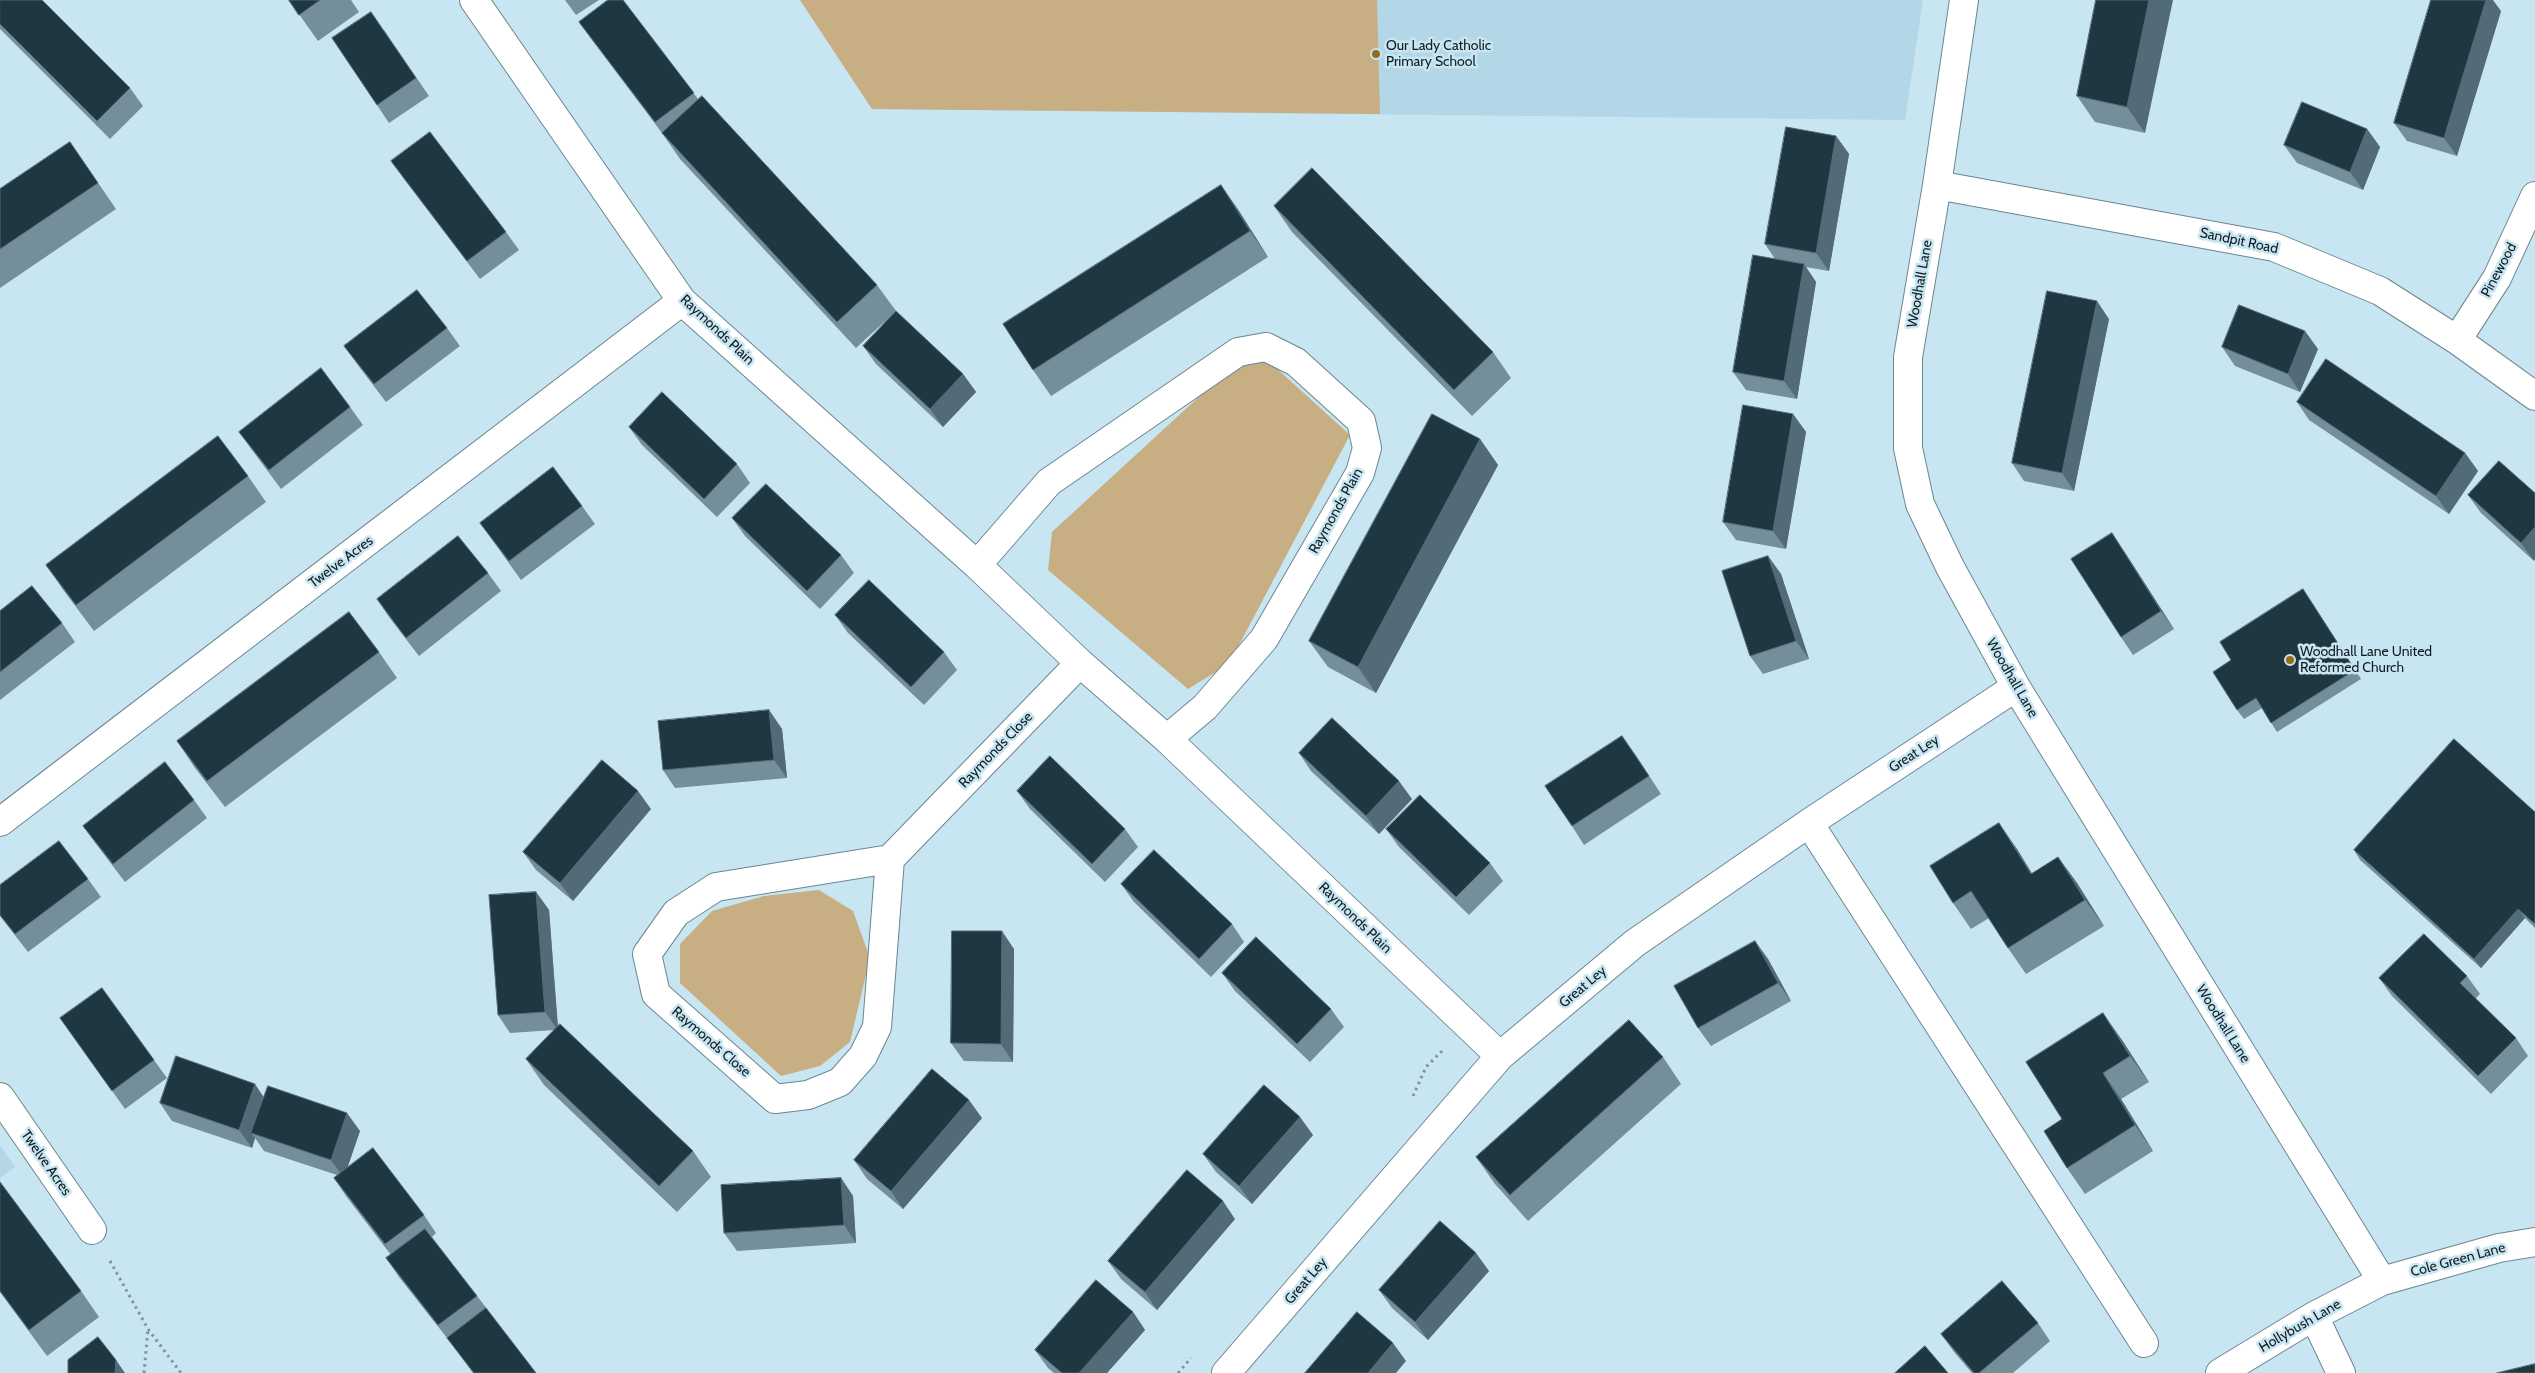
<!DOCTYPE html>
<style>
body{margin:0}
canvas{display:block;background:#c8e5f2}
</style>
<canvas width="2535" height="1373"></canvas>
<script>
const context = document.querySelector('canvas').getContext('2d');
context.lineJoin = 'round';
function fill(path, color) { context.fillStyle = color; context.fill(path, 'evenodd'); }
function trace(path, color, width, dash) { context.strokeStyle = color; context.lineWidth = width; context.lineCap = dash ? 'butt' : 'round'; context.setLineDash(dash || []); context.stroke(path); }
function label(font, color, halo, rows, align = 'center') {
  context.font = font + ' Cabin,sans-serif'; context.lineWidth = 5; context.setLineDash([]); context.textBaseline = 'middle'; context.strokeStyle = halo; context.fillStyle = color; for (const [text, x, y, turn = 0] of rows) {
    context.save(); context.translate(x, y); context.rotate((+turn || 0) * Math.PI / 180); context.textAlign = isNaN(turn) ? turn : align; if (halo) context.strokeText(text, 0, 0); context.fillText(text, 0, 0); context.restore();
  }
}
fill(new Path2D(`
 M800 0H1923L1905 120 872 109Z
 M0 1145 15 1167 0 1178Z`), '#b4d7e8');
fill(new Path2D(`
 M800 0H1377L1380 114 872 109Z
 M1253 347 1350 435 1229 664 1188 689 1048 570 1052 532Z
 M819 890 853 911 870 958 850 1042 820 1066 781 1076 680 983V944L712 911 764 896Z`), '#c7ae83');
const minor = new Path2D(`
 M474 0 682 301 977 565 1080 663 1167 739 1500 1056
 M1964 0 1937 185 1908 357V448L1920 504 1950 567 2016 687 2382 1281
 M1937 185 2274 247 2380 291 2457 340 2535 396
 M2457 340 2497 278 2535 196
 M977 565 1049 482 1238 352 1266 347 1296 362 1361 421 1367 448 1360 473 1264 639 1205 707 1167 739
 M0 822 682 301
 M1809 823 2144 1343
 M890 859 877 1027 863 1056 840 1082 808 1095 775 1099 656 994 647 954 676 913 716 887 890 859 1080 663
 M0 1097 92 1230
 M2314 1316 2341 1373
 M1226 1373 1500 1056 1635 943 1809 823 2016 687
 M2220 1373 2314 1316 2382 1281 2499 1248 2535 1242`);
trace(minor, '#6c8692', 30);
trace(new Path2D(`
 M1413 1096 1426 1067 1442 1051
 M110 1261 148 1329 181 1373
 M144 1373 148 1329
 M1178 1373 1191 1358`), '#7e949e', 3, [2.5, 4]);
trace(minor, '#fff', 28);
fill(new Path2D(`
 M0 0 130 88 143 106 110 139 0 29Z
 M289 0H351L359 12 318 41Z
 M565 0H599L576 15Z
 M623 0 698 99 877 285 896 311 856 348 680 159 662 133 592 40 579 22Z
 M2096 0 2145 133 2095 122 2077 96Z
 M2501 11 2457 156 2407 141 2394 123Z
 M384 30 429 96 389 123 377 105Z
 M2367 129 2380 147 2363 190 2297 163 2284 145Z
 M1836 136 1849 154 1829 271 1806 267 1816 282 1797 399 1746 390 1733 372 1775 259 1765 244Z
 M70 142 116 209 0 288V189Z
 M391 161 506 232 519 250 480 279 404 179Z
 M1221 185 1239 211 1268 257 1051 396 1033 370Z
 M1274 206 1493 352 1511 378 1472 416 1292 232Z
 M2109 319 2074 491 2024 481 2012 463Z
 M447 328 460 346 386 402 357 364 344 346Z
 M863 346 963 374 976 392 943 427 876 364Z
 M2222 347 2318 349 2300 392 2235 366Z
 M2297 402 2465 453 2478 471 2449 514 2309 420Z
 M350 407 363 425 281 489 252 450 239 432Z
 M1793 414 1806 432 1786 549 1736 540 1723 522Z
 M629 427 737 464 750 483 717 517 642 445Z
 M1480 439 1498 465 1376 693 1328 667 1309 641Z
 M2499 461 2534 561 2481 513 2468 495Z
 M248 476 266 502 94 631 64 591 46 565Z
 M582 506 595 524 521 580 480 523Z
 M732 518 841 555 854 573 820 609 745 536Z
 M2124 551 2174 629 2133 655 2121 637Z
 M1768 556 1781 574 1809 659 1763 674 1750 656Z
 M488 573 501 591 419 656 389 617 377 599Z
 M2303 589 2361 679 2277 732 2262 708 2244 719 2237 710 2231 660Z
 M0 611 62 623 75 642 0 700Z
 M835 615 944 652 957 670 924 705 848 633Z
 M379 652 397 678 225 807 195 768 177 741Z
 M769 710 782 729 787 778 675 788 663 770Z
 M1622 736 1661 794 1584 845 1572 826Z
 M1299 753 1412 799 1379 834 1311 771Z
 M1017 791 1125 829 1138 847 1105 882 1030 809Z
 M194 800 207 818 125 882 96 844 83 826Z
 M651 809 573 901 536 870 523 852Z
 M2535 812V928L2525 918 2481 968 2360 860 2354 850Z
 M1386 829 1490 863 1503 881 1469 915 1399 847Z
 M2017 849 2032 874 2058 857 2077 883 2104 926 2026 974 2008 948 1989 918 1971 929 1953 903Z
 M88 879 101 897 28 952 0 916V885Z
 M1121 884 1232 924 1244 942 1211 977 1134 902Z
 M536 892 549 910 558 1026 693 1151 711 1177 677 1212 544 1085 526 1059 554 1030 510 1033 498 1015Z
 M1755 941 1768 959 1791 1001 1711 1046 1698 1028Z
 M1014 949 1013 1062 964 1061 951 1043Z
 M1222 973 1331 1009 1344 1027 1310 1062 1235 991Z
 M2467 976 2480 994 2475 999 2516 1038 2528 1056 2491 1094 2392 996 2379 978Z
 M73 1036 154 1060 167 1078 125 1109Z
 M2122 1040 2149 1082 2121 1099 2153 1151 2085 1194 2067 1168 2062 1119Z
 M1663 1057 1681 1084 1528 1221 1495 1184 1476 1157Z
 M264 1097 360 1131 347 1167 424 1215 436 1233 432 1237 536 1373H473L451 1343 399 1277 386 1258 391 1255 346 1196 334 1178 337 1175 264 1151 255 1138 252 1148 172 1121 160 1103Z
 M982 1118 903 1209 867 1179 854 1160Z
 M1313 1135 1252 1204 1216 1172 1203 1154Z
 M841 1178 853 1196 856 1243 737 1251 724 1233Z
 M0 1182 81 1291 99 1317 47 1356 0 1292Z
 M1235 1219 1157 1310 1121 1279 1108 1261Z
 M1489 1271 1428 1340 1392 1308 1379 1290Z
 M1133 1312 1145 1330 1107 1373H1054L1048 1368 1035 1350Z
 M2038 1323 2050 1341 2013 1373H1972L1954 1352 1941 1334Z`), '#748e9a');
fill(new Path2D(`
 M2149 0H2173L2145 133 2127 107Z
 M2486 0H2493L2501 11 2457 156 2444 138Z
 M2367 129 2380 147 2363 190 2350 172Z
 M1836 136 1849 154 1829 271 1816 253Z
 M1221 185 1239 211 1268 257 1250 231Z
 M1804 264 1816 282 1797 399 1784 381Z
 M2097 301 2109 319 2074 491 2062 473Z
 M2305 331 2318 349 2300 392 2288 374Z
 M963 374 976 392 943 427 930 409Z
 M1793 414 1806 432 1786 549 1773 531Z
 M1480 439 1498 465 1376 693 1358 667Z
 M2465 453 2478 471 2449 514 2436 496Z
 M2535 527V559L2534 561 2521 543Z
 M2112 533 2124 551 2174 629 2161 611Z
 M1768 556 1781 574 1809 659 1796 641Z
 M2303 589 2309 598 2361 679 2355 670Z
 M769 710 782 729 787 778 774 760Z
 M1622 736 1635 754 1661 794 1649 776Z
 M1399 781 1412 799 1379 834 1366 816Z
 M638 791 651 809 573 901 560 883Z
 M1999 823 2017 849 2049 901 2031 874Z
 M2058 857 2077 883 2104 926 2085 900Z
 M536 892 549 910 558 1030 545 1012Z
 M2518 909 2525 918 2481 968 2474 959Z
 M1002 931 1014 949 1013 1062 1001 1044Z
 M1755 941 1768 959 1791 1001 1778 983Z
 M2103 1013 2122 1040 2149 1082 2130 1056Z
 M2103 1073 2121 1099 2153 1151 2135 1125Z
 M255 1084 267 1102 251 1133 255 1138 252 1148 239 1130Z
 M969 1100 982 1118 903 1209 891 1191Z
 M347 1113 360 1131 344 1178 331 1160Z
 M1300 1117 1313 1135 1252 1204 1239 1186Z
 M841 1178 853 1196 856 1243 844 1225Z
 M1223 1201 1235 1219 1157 1310 1145 1292Z
 M1476 1253 1489 1271 1428 1340 1415 1322Z
 M1133 1312 1145 1330 1107 1373H1079Z
 M1393 1343 1406 1361 1396 1373H1368Z
 M116 1360 125 1373H115Z`), '#526b76');
const building = new Path2D(`
 M0 0H42L130 88 97 121 0 24Z
 M289 0H320L299 15Z
 M608 0H623L694 93 655 122 579 22Z
 M2096 0H2149L2127 107 2077 96Z
 M2431 0H2486L2444 138 2394 123Z
 M371 12 416 78 377 105 332 38Z
 M702 96 877 285 837 322 662 133Z
 M2302 102 2367 129 2350 172 2284 145Z
 M1786 127 1836 136 1816 253 1765 244Z
 M430 132 506 232 467 261 391 161Z
 M70 142 98 183 0 249V189Z
 M1312 168 1493 352 1454 390 1274 206Z
 M1221 185 1250 231 1033 370 1003 324Z
 M1753 255 1804 264 1784 381 1733 372Z
 M417 290 447 328 374 384 344 346Z
 M2047 291 2097 301 2062 473 2012 463Z
 M2239 305 2305 331 2288 374 2222 347Z
 M896 311 963 374 930 409 863 346Z
 M2326 359 2465 453 2436 496 2297 402Z
 M321 368 350 407 269 470 239 432Z
 M662 392 737 464 704 499 629 427Z
 M1743 405 1793 414 1773 531 1723 522Z
 M1432 414 1480 439 1358 667 1309 641Z
 M218 436 248 476 76 605 46 565Z
 M2499 461 2535 493V527L2521 543 2468 495Z
 M553 467 582 506 509 561 480 523Z
 M766 484 841 555 807 591 732 518Z
 M2112 533 2161 611 2121 637 2071 559Z
 M458 536 488 573 406 638 377 599Z
 M1768 556 1796 641 1750 656 1722 571Z
 M869 580 944 652 911 687 835 615Z
 M32 586 62 623 0 672V611Z
 M2303 589 2355 670 2271 723 2256 698 2237 710 2213 672 2231 660 2220 642Z
 M349 612 379 652 207 781 177 741Z
 M769 710 774 760 663 770 658 721Z
 M1332 718 1399 781 1366 816 1299 753Z
 M1622 736 1649 776 1572 826 1545 786Z
 M2454 739 2535 812V924L2518 909 2474 959 2354 850Z
 M1050 756 1125 829 1092 864 1017 791Z
 M602 760 638 791 560 883 523 852Z
 M165 762 194 800 113 864 83 826Z
 M1420 795 1490 863 1456 897 1386 829Z
 M1999 823 2031 874 2058 857 2085 900 2008 948 1971 891 1953 903 1930 866Z
 M59 841 88 879 15 934 0 915V885Z
 M1154 850 1232 924 1199 959 1121 884Z
 M536 892 545 1012 498 1015 489 895Z
 M952 931H1002L1001 1044 951 1043Z
 M2424 934 2467 976 2460 983 2516 1038 2478 1076 2379 978Z
 M1256 937 1331 1009 1297 1044 1222 973Z
 M1755 941 1778 983 1698 1028 1674 986Z
 M102 988 154 1060 112 1091 60 1018Z
 M2103 1013 2130 1056 2103 1073 2135 1125 2067 1168 2044 1131 2062 1119 2026 1062Z
 M1629 1020 1663 1057 1510 1195 1476 1157Z
 M560 1024 693 1151 659 1186 526 1059Z
 M176 1056 255 1084 239 1130 160 1103Z
 M932 1069 969 1100 891 1191 854 1160Z
 M1264 1085 1300 1117 1239 1186 1203 1154Z
 M268 1086 347 1113 331 1160 251 1133Z
 M373 1148 424 1215 385 1244 334 1178Z
 M1187 1170 1223 1201 1145 1292 1108 1261Z
 M841 1178 844 1225 724 1233 721 1185Z
 M0 1182 81 1291 29 1330 0 1291Z
 M1440 1221 1476 1253 1415 1322 1379 1290Z
 M425 1229 477 1296 438 1325 386 1258Z
 M1096 1280 1133 1312 1079 1373H1062L1035 1350Z
 M2002 1281 2038 1323 1979 1373H1974L1941 1334Z
 M486 1308 536 1373H474L447 1338Z
 M1357 1312 1393 1343 1368 1373H1305Z
 M98 1337 116 1360 115 1373H68V1360Z
 M1925 1346 1948 1373H1895Z
 M2535 1364V1373H2497Z`);
fill(building, '#1f3741');
trace(building, '#526b76', 1);
for (const [x, y, r, color] of [
 [1376,54,5,"#946d16"],
 [2290,660,5,"#946d16"]
]) { const dot = new Path2D(); dot.arc(x, y, r, 0, 2 * Math.PI); context.fillStyle = color; context.fill(dot); trace(dot, '#c8e5f2', 2); }
label('14px', '#111c21', '#c8e5f2', [
 ["Our Lady Catholic",1386,46],
 ["Primary School",1386,62],
 ["Woodhall Lane United",2300,652],
 ["Reformed Church",2300,668]
], 'left');
label('14px', '#111c21', '#c8e5f2', [
 ["Sandpit Road",2239,241,12],
 ["Pinewood",2499,270,-62],
 ["Woodhall Lane",1920,284,-80],
 ["Raymonds Plain",717,330,43],
 ["Raymonds Plain",1336,511,-61],
 ["Twelve Acres",341,562,-37],
 ["Woodhall Lane",2012,678,60],
 ["Raymonds Close",996,750,-46],
 ["Great Ley",1914,754,-33],
 ["Raymonds Plain",1355,918,44],
 ["Great Ley",1583,987,-40],
 ["Woodhall Lane",2223,1024,58],
 ["Raymonds Close",711,1042,41],
 ["Twelve Acres",46,1163,55],
 ["Cole Green Lane",2458,1260,-15],
 ["Great Ley",1306,1281,-49],
 ["Hollybush Lane",2300,1326,-30]
]);
</script>
